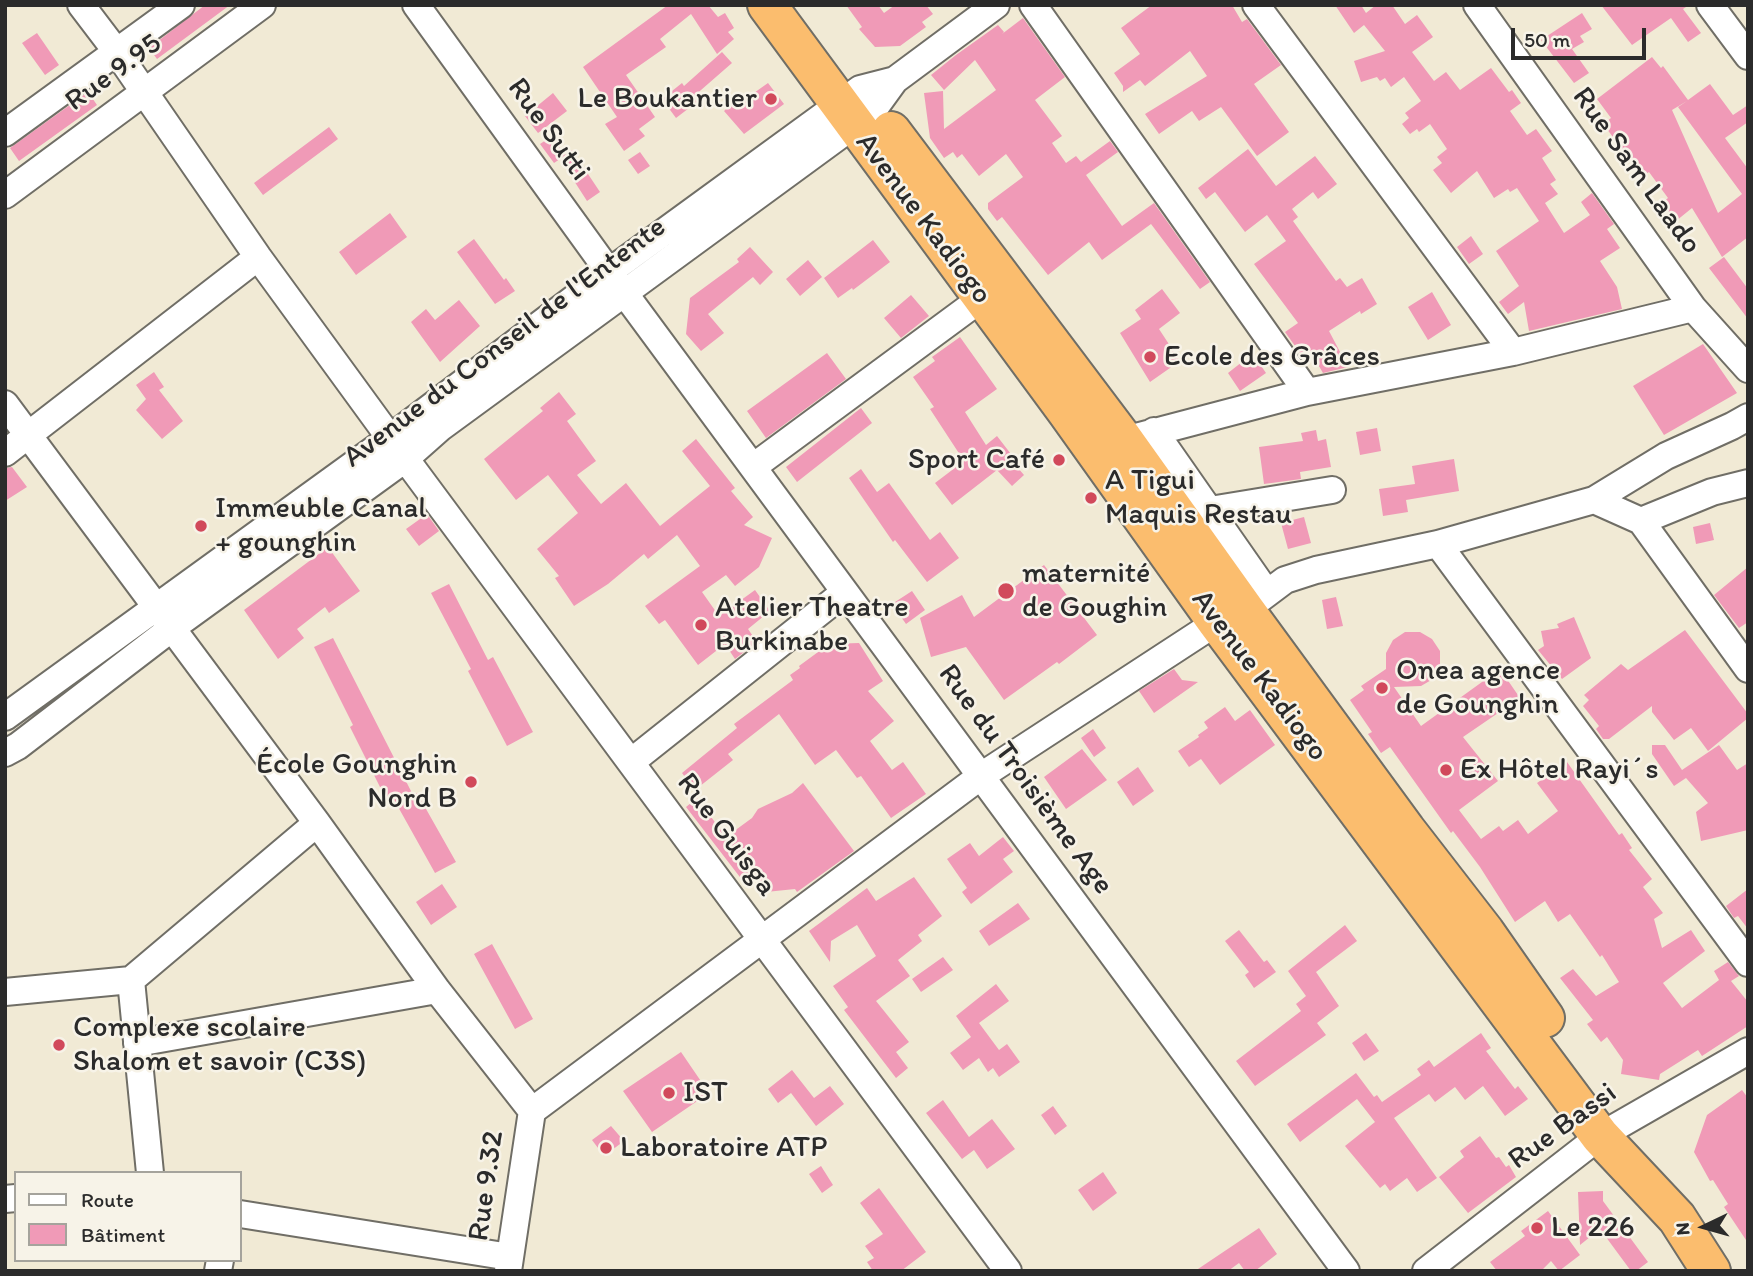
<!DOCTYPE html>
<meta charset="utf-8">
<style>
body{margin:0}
#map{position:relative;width:1753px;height:1276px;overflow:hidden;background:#f1ead5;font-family:Itim,sans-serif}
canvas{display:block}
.frame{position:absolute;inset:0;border:7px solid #2b2b2b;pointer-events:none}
.legend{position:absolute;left:14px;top:1171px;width:228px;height:91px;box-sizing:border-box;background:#f7f3e8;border:2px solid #a5a39c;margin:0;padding:9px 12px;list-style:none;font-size:21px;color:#2b2b2b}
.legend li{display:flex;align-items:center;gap:14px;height:35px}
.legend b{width:35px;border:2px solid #a5a39c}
.north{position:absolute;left:1669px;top:1192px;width:70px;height:70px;-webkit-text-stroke:5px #f7f3e8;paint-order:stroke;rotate:265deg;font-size:19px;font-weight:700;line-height:28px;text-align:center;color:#2b2b2b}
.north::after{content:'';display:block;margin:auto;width:24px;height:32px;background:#2b2b2b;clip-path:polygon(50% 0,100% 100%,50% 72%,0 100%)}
.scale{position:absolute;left:1511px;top:28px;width:135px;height:32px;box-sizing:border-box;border:4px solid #2b2b2b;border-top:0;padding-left:9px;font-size:21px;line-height:24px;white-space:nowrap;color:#2b2b2b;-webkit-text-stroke:5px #f7f3e8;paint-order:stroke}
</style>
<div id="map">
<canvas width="1753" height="1276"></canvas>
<div class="frame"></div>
<ul class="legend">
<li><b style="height:9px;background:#fff"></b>Route</li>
<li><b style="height:19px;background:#f09ab7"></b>Bâtiment</li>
</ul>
<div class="north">N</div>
<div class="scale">50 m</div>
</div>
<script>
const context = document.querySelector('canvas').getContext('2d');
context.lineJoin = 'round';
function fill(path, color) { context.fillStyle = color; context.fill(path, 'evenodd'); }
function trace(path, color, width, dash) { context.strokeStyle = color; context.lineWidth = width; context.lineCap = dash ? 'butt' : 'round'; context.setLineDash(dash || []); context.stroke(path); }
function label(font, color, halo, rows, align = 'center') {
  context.font = font + ' Itim,sans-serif'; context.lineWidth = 5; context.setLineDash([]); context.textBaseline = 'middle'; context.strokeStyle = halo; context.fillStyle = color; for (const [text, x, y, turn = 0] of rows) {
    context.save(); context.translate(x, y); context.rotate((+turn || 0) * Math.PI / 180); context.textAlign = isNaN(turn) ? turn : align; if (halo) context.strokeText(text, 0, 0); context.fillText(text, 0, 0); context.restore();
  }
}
fill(new Path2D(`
 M205 5H230L157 59 149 48Z
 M668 5H708L718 17 725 13 734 28 728 32 734 39 717 54 691 14 660 39 666 47 626 75 655 117 639 129 645 136 624 151 605 124 617 117 583 67Z
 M846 5H878L884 13 895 5H926L933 14 922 22 926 27 900 46 875 47 859 29 862 27Z
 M1152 5H1232L1242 22 1247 19 1281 65 1254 84 1289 132 1257 156 1221 107 1199 121 1192 111 1159 134 1145 114 1207 76 1190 51 1145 86 1140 80 1123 92V86L1114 73 1140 54 1121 28Z
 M1335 5H1361L1366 13 1376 5H1392L1405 24 1417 15 1433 37 1412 52 1434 81 1446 72 1460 90 1491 68 1509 92 1512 90 1521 103 1510 111 1527 135 1536 129 1552 151 1542 158 1556 180 1550 184 1558 194 1545 203 1564 233 1590 215 1581 202 1592 193 1614 224 1607 229 1620 248 1600 261 1617 287 1622 309 1529 331 1524 302 1508 314 1499 302 1519 286 1496 251 1539 221 1517 188 1510 192 1508 189 1494 198 1477 171 1451 193 1433 170 1442 163 1437 157 1447 149 1430 124 1419 132 1417 129 1410 134 1402 124 1409 118 1405 113 1421 101 1404 77 1391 87 1385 78 1380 81 1377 77 1361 82 1354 61 1385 51 1364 25 1354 33Z
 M1601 5H1689L1683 9 1701 33 1688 42 1671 18 1632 45Z
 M1582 13 1592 29 1580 36 1584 42 1572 49 1589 73 1574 83 1541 40Z
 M1023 18 1065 77 1035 100 1062 136 1052 143 1066 163 1076 156 1081 162 1110 141 1118 152 1086 175 1122 226 1154 203 1210 282 1200 289 1151 224 1102 260 1089 242 1048 275 1002 217 997 221 988 209V203L1023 177 1006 154 979 176 962 154 957 158 953 152 944 158 930 138 924 93 943 91 944 129 996 90 975 60 944 90 931 75 956 55 998 25 1004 32 1002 34Z
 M37 33 59 65 45 75 22 43Z
 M722 52 732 63 693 97 697 102 676 118 662 99 682 83 684 86Z
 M1652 57 1661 68 1663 66 1688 100 1710 84 1733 115 1748 105V122L1725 138 1748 169V237L1722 257 1692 208 1676 221 1662 203 1668 198 1649 172 1643 176 1603 124 1611 118 1597 99ZM1687 101 1678 107 1742 194 1718 213 1672 110Z
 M768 83 784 104 744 134 724 111 740 96 744 100Z
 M88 92 97 105 19 161 10 148Z
 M553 93 567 111 538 133 525 116Z
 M329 127 338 139 263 195 254 183Z
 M552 136 565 155 572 150 600 192 587 201 560 159 554 163 540 144Z
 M1248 149 1276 186 1315 156 1337 184 1318 199 1313 192 1292 209 1298 217 1293 221 1336 281 1340 278 1347 287 1362 278 1377 304 1361 314 1360 311 1329 331 1348 367 1323 373 1310 351 1303 357 1285 332 1298 323 1254 264 1286 241 1267 215 1245 232 1215 192 1206 199 1198 188Z
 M640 152 650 166 638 174 628 160Z
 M390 213 407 237 356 275 339 252Z
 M1471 236 1483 254 1469 264 1457 247Z
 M474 239 504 280 506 278 515 291 495 304 457 252Z
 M873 240 890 262 853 290 852 288 838 298 824 278Z
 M750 247 773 272 760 285 753 277 708 314 724 333 701 351 686 334 690 298 739 262 737 259Z
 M1724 257 1748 289V319L1709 268Z
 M808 260 822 277 800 296 786 279Z
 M1162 289 1180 313 1159 329 1180 361 1150 382 1120 333 1141 319 1135 310Z
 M1432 292 1451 325 1428 340 1408 307Z
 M911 295 929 316 901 338 884 318Z
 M459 300 480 326 440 362 411 322 426 309 435 320Z
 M960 337 997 389 965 412 986 445 997 436 1014 458 1011 460 1024 475 1012 486 997 470 952 505 935 483 964 461 930 409 934 407 913 377 935 361 932 357Z
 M1703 344 1737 393 1664 435 1633 386Z
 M827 353 846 379 766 438 747 411Z
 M1255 357 1266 373 1240 391 1228 373 1242 362 1243 365Z
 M154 372 164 387 159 390 183 421 162 439 136 410 146 399 136 385Z
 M559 392 576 414 567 421 596 461 577 475 601 504 626 483 660 526 710 486 682 451 696 439 735 488 731 491 753 517 744 525 772 538 759 567 735 586 726 575 702 592 719 616 755 590 770 611 748 629 757 642 735 659 725 644 698 665 665 620 659 624 645 606 700 566 677 535 648 559 644 554 608 584 574 606 555 578 559 576 537 549 578 513 548 475 516 500 484 459 543 411 540 408Z
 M861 408 872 423 797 482 786 467Z
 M1377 428 1381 451 1360 455 1356 432Z
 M1316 430 1318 441 1326 439 1331 467 1300 472 1301 479 1264 484 1259 447 1303 441 1301 433Z
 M1454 459 1459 491 1406 500 1408 512 1383 516 1379 489 1415 484 1412 466Z
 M12 467 27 487 5 501V468Z
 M861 469 877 492 889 483 930 540 940 532 959 558 927 582 895 540 893 542 849 478Z
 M427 514 439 531 419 546 406 529Z
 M1304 517 1311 543 1288 549 1281 523Z
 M1710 523 1714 540 1696 544 1693 527Z
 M328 547 360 591 329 613 325 607 297 629 304 638 278 659 244 610Z
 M1044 565 1097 635 1059 664 1057 662 1004 700 966 647 931 657 920 618 962 595 974 617Z
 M1748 567V622L1739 628 1714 595Z
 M449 584 488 660 493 657 533 732 507 746 468 671 471 669 431 593Z
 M912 591 925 610 906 624 892 604Z
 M1336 597 1343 626 1327 629 1322 600Z
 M1574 617 1591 658 1562 679 1538 650 1544 646 1541 631 1559 628 1557 624Z
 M1685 630 1748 714V718L1708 751 1691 728 1674 740 1652 712V706L1609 739H1603L1596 729 1599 726 1583 706 1589 700 1584 695 1621 664 1628 670Z
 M1405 632H1420L1432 639 1440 651V666L1433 679 1421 686 1394 687 1421 726 1500 669 1520 698 1463 737 1498 781 1459 810 1481 839 1499 826 1503 831 1518 820 1528 834 1558 811 1537 783 1567 762 1619 835 1622 833 1632 848 1629 850 1652 879 1643 887 1663 913 1654 919 1662 948 1691 930 1705 951 1663 983 1682 1008 1719 980 1714 971 1728 962 1739 976 1731 981 1748 1002V1026L1702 1056 1698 1050 1660 1074 1659 1080 1621 1074 1623 1060 1607 1037 1601 1042 1587 1024 1593 1020 1560 978 1573 969 1596 996 1619 982 1602 955 1600 957 1570 914 1558 922 1545 901 1515 922 1480 867 1453 831 1451 833 1390 747 1381 753 1368 734 1372 732 1350 700 1364 690 1361 686 1386 669V653L1393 640Z
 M333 638 413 795 417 793 456 862 435 873 392 796 386 799 350 727 353 725 314 647Z
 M859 643 883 681 868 691 894 721 870 741 892 770 903 762 926 794 891 818 861 776 857 778 836 750 815 765 779 714 728 754 733 760 695 790 682 773 737 728 734 724 793 680 790 675 800 668 799 666 829 644Z
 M1174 669 1182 680 1198 682 1154 713 1139 691Z
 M1225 707 1235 721 1250 710 1275 745 1220 785 1201 759 1189 767 1178 751 1199 737 1198 735 1208 728 1204 722Z
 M1093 729 1106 748 1094 757 1081 738Z
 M1652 745H1665L1682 770 1719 745 1737 770 1748 763V830L1701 841 1696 812 1708 803 1686 778 1674 786 1652 754Z
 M1082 749 1107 780 1066 809 1044 777Z
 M1138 767 1154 791 1133 806 1117 782Z
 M803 783 854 851 797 892 795 889 766 892 755 879 746 885 686 807 697 798 726 837 752 818 758 809 792 793Z
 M1003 837 1014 851 1003 859 1013 872 971 904 962 892 967 888 947 859 970 843 979 856Z
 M914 877 942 916 918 935 922 941 898 960 910 976 876 1001 909 1042 896 1052 908 1068 896 1078 844 1010 848 1007 833 986 876 956 857 925 831 941 830 962 809 931 867 888 876 901Z
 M442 884 457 907 431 925 416 902Z
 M1748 889V929L1738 916 1734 918 1726 906Z
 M1018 903 1030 919 989 946 979 931Z
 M1345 925 1357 941 1316 972 1339 1006 1317 1023 1326 1035 1255 1086 1236 1061 1301 1011 1296 1004 1306 996 1288 971Z
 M1239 930 1264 962 1267 960 1276 972 1254 988 1245 975 1249 972 1225 941Z
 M492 944 533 1019 515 1029 474 954Z
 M943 957 953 970 921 992 912 979Z
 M996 984 1009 1001 979 1023 999 1050 1007 1044 1020 1062 999 1077 993 1068 988 1072 979 1058 963 1070 950 1053 971 1037 956 1016Z
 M1366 1033 1379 1051 1364 1061 1352 1043Z
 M1481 1033 1491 1048 1486 1051 1515 1089 1518 1086 1528 1099 1505 1116 1483 1086 1465 1100 1455 1087 1435 1102 1429 1094 1394 1118 1437 1178 1417 1192 1407 1178 1390 1191 1385 1184 1380 1188 1345 1146 1375 1122 1357 1099 1300 1142 1287 1124 1356 1073 1374 1097 1377 1095 1382 1102 1421 1075 1417 1069 1429 1060 1434 1067Z
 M681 1052 709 1093 652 1132 623 1091Z
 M792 1070 814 1098 830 1086 844 1104 816 1126 791 1093 778 1103 768 1089Z
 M1742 1090 1748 1098V1243L1724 1207 1728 1204 1713 1180 1710 1181 1694 1152 1707 1115Z
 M943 1100 969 1137 992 1119 1015 1149 987 1169 974 1150 962 1159 926 1113Z
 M1053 1106 1067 1126 1055 1135 1041 1115Z
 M611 1126 624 1141 604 1156 592 1140Z
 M1480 1136 1496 1158 1499 1157 1506 1167 1509 1165 1516 1177 1468 1213 1439 1177 1464 1157 1460 1151Z
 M821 1166 833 1185 822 1193 809 1174Z
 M1103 1172 1117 1193 1093 1211 1078 1190Z
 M879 1188 926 1252 901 1271H873L867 1262 874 1258 865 1246 883 1234 860 1203Z
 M1603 1191V1201L1648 1262 1636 1271H1631L1600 1229 1580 1245 1578 1192Z
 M1548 1211 1580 1255 1559 1271 1551 1261 1541 1271H1497L1490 1262 1525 1236 1521 1231Z
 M1259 1228 1277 1254 1255 1271H1245L1239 1263 1228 1271H1195Z`), '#f09ab7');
const minor = new Path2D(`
 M81 5 116 51 258 257 390 438 1008 1271
 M416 5 625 294 1346 1271
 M1033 5 1307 392
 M1256 5 1513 352
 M1477 5 1693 308 1748 369
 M1710 5 1748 56
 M5 133 181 5
 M5 195 262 5
 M5 404 317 823 437 990 532 1111
 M1154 431 1267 593
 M1109 444 1307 392 1513 352 1693 308
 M5 453 258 257
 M753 467 982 298
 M1594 500 1641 521 1712 492 1748 483
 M1210 510 1332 490
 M1641 521 1748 669
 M1438 544 1748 963
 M5 717 390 438 609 272 860 89 895 80
 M5 753 18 746 172 628 405 459 440 428 854 125 874 109 895 80 996 5
 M631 762 845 592
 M131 980 150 1173
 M5 992 131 980 317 823
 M137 1043 437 990
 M532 1111 981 776 1217 622 1245 610 1285 580 1316 570 1438 544 1594 500 1666 456 1732 426 1748 417
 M5 1199 16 1198
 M240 1214 510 1257
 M218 1271 220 1260
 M508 1271 532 1111
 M1426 1271 1600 1136 1748 1051`);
const highway = new Path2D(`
 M767 5 1067 412 1217 622 1600 1136 1677 1218 1711 1271
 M891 131 1123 439 1245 610 1406 830 1485 932 1545 1018`);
trace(minor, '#706e66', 30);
trace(highway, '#706e66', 42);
trace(minor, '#fff', 26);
trace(highway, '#fbbd6e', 38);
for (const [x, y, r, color] of [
 [771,99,7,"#d1495b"],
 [1150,357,7,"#d1495b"],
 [1059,460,7,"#d1495b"],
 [1091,498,7,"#d1495b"],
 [201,526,7,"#d1495b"],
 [1006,591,9,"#d1495b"],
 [701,625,7,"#d1495b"],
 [1382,688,7,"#d1495b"],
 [1446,770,7,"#d1495b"],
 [471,782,7,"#d1495b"],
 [59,1045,7,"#d1495b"],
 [669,1093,7,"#d1495b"],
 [606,1148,7,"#d1495b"],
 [1537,1228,7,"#d1495b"]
]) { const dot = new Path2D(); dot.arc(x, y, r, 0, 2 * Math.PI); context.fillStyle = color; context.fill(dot); trace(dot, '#f7f3e8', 2.5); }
label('30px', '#2b2b2b', '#f7f3e8', [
 ["Rue 9.95",114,73,-36],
 ["Rue Sutti",548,130,54],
 ["Rue Sam Laado",1636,171,54],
 ["Avenue Kadiogo",923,219,53],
 ["Avenue du Conseil de l'Entente",505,343,-37],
 ["Avenue Kadiogo",1259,676,53],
 ["Rue du Troisième Age",1025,780,54],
 ["Rue Guisga",726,835,53],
 ["Rue Bassi",1563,1127,-36],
 ["Rue 9.32",487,1186,-82]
]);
label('30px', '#2b2b2b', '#f7f3e8', [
 ["Le Boukantier",757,99,"right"],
 ["Ecole des Grâces",1164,357],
 ["Sport Café",1045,460,"right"],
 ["A Tigui",1105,481],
 ["Maquis Restau",1105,515],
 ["Immeuble Canal",215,509],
 ["+ gounghin",215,543],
 ["maternité",1022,574],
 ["de Goughin",1022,608],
 ["Atelier Theatre",715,608],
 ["Burkinabe",715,642],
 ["Onea agence",1396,671],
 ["de Gounghin",1396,705],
 ["École Gounghin",457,765,"right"],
 ["Nord B",457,799,"right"],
 ["Ex Hôtel Rayi´s",1460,770],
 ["Complexe scolaire",73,1028],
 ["Shalom et savoir (C3S)",73,1062],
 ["IST",683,1093],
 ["Laboratoire ATP",620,1148],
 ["Le 226",1551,1228]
], 'left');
</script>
